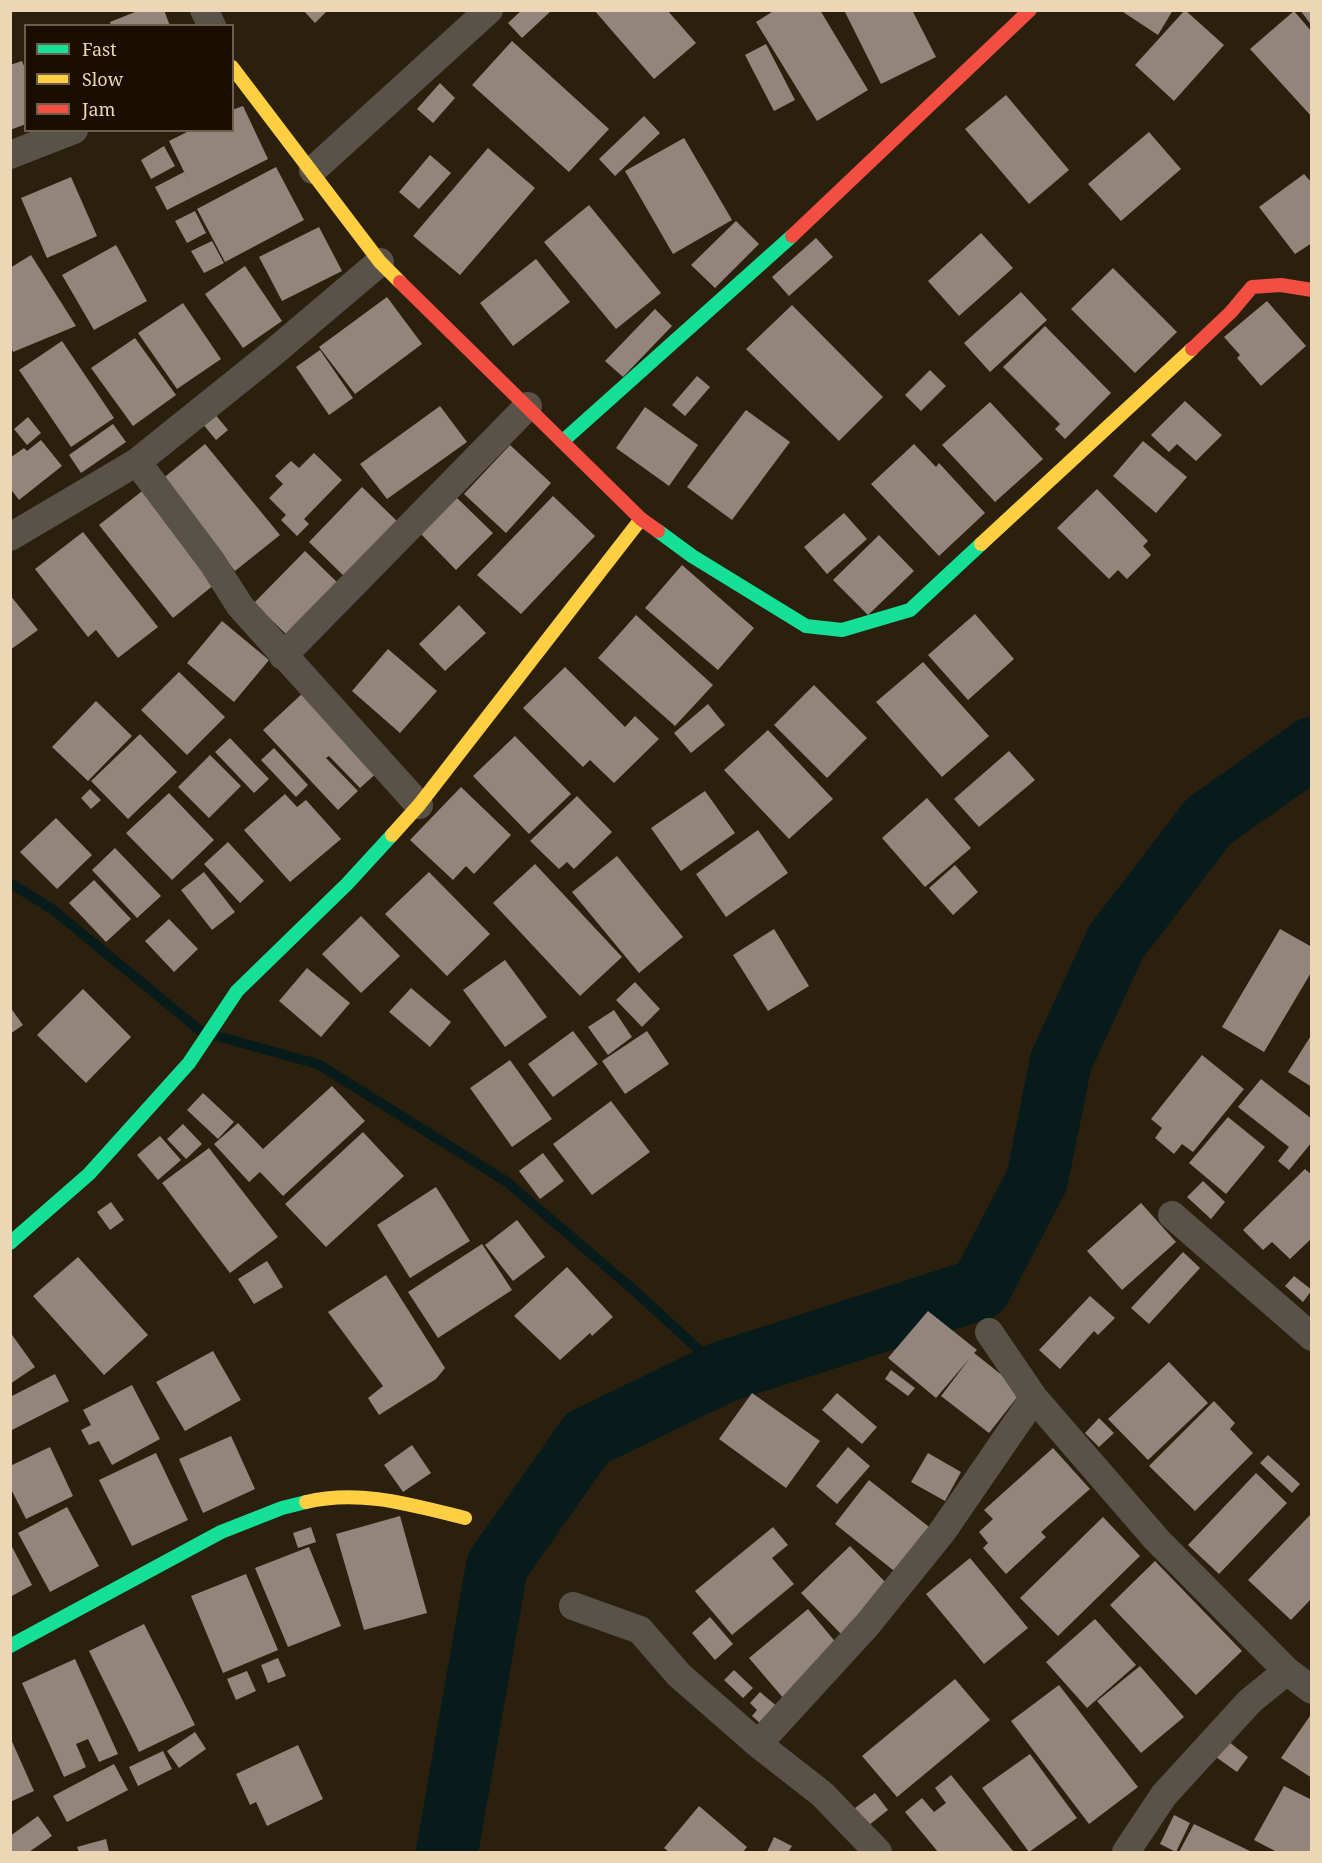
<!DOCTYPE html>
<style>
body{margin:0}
#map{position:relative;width:1322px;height:1863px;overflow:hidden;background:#2b200d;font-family:"Noto Serif",serif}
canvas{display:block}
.frame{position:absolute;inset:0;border:12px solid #edd6b6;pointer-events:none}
.legend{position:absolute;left:24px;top:24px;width:210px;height:108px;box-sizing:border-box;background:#1a0e00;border:2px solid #6e5e49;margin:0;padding:8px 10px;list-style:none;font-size:18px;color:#edd6b6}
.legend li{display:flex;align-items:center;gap:12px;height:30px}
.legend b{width:30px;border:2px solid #6e5e49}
</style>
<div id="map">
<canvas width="1322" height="1863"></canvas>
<div class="frame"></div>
<ul class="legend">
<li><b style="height:8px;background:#16e098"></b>Fast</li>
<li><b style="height:8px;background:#ffcf43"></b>Slow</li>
<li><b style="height:8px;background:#f24e42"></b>Jam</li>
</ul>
</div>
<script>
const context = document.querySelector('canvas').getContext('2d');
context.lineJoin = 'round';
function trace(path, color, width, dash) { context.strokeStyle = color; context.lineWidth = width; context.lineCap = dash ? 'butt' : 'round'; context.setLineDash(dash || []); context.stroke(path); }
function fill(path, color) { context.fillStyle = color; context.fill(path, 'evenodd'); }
trace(new Path2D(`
 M10 883 52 909 202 1032 318 1064 507 1182 636 1292 723 1372`), '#071b1b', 10);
trace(new Path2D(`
 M447 1852 497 1566 587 1438 723 1372 980 1289 1037 1180 1061 1061 1116 942 1209 821 1312 748`), '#071b1b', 62);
fill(new Path2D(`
 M140 10H164L170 26H111L110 22Z
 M303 10H328L315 23Z
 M522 10H552L522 38 508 23Z
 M594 10H667L696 43 654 79Z
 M775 10H820L868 90 817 121 756 22Z
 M844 10H912L936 57 881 84Z
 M1120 10H1173L1158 35Z
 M1185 10 1224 45 1174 101 1135 65Z
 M1300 10H1312V26Z
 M1294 11 1312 32V117L1250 49Z
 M512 41 609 129 569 172 472 85Z
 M766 44 795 100 774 111 745 55Z
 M22 61 26 71V124L10 130V65Z
 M440 83 455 98 433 123 417 109Z
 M1006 95 1069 170 1029 204 965 129Z
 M243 106 268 159 167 210 155 187 184 172 190 184 169 141 191 130H232V110Z
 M644 116 660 133 615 176 599 159Z
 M1149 132 1181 169 1121 221 1088 184Z
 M684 138 732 220 673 254 625 171Z
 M164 146 175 166 151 179 141 160Z
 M488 148 535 188 460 275 413 236Z
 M430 155 451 173 419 209 399 192Z
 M276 167 304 220 225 262 197 209Z
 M1304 174 1312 183V243L1295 254 1259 207Z
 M71 177 97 236 47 258 21 198Z
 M589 205 661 293 616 329 544 242Z
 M195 211 206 233 187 243 175 221Z
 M736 221 759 244 715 288 691 265Z
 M319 227 342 271 282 301 259 257Z
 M981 233 1013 268 959 316 928 281Z
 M816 238 833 257 789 296 772 277Z
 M212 241 224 263 204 273 191 251Z
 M116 245 147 301 94 330 62 275Z
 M31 255 76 326 13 352 10 343V268Z
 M536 259 570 302 513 346 480 303Z
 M245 266 282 321 243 348 205 294Z
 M1113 268 1177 332 1135 373 1071 309Z
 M1021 292 1047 320 990 372 964 343Z
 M387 297 422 344 355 394 319 347Z
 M1267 301 1306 346 1261 386 1237 358 1240 355 1224 337Z
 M183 303 221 359 177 389 138 333Z
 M792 305 883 397 839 441 746 349Z
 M655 309 672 326 623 377 605 361Z
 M1045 326 1111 393 1065 439 1055 429 1060 424 1003 367Z
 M135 338 176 395 133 426 91 368Z
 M62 341 114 418 71 447 19 370Z
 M320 350 353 398 329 415 296 367Z
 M930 370 946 386 921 411 905 395Z
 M697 376 710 387 685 416 672 405Z
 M1185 401 1222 435 1196 461 1177 444 1169 452 1151 435Z
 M990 402 1043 459 995 502 942 445Z
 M440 406 467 442 387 499 360 464Z
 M645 407 698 445 669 486 616 448Z
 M746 410 790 442 732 520 687 487Z
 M214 413 228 430 216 440 202 423Z
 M28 417 41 433 27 445 14 429Z
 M113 424 126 442 81 473 69 455Z
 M41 440 62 466 19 500 10 488V458L24 448 27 451Z
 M1143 441 1187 477 1156 513 1113 476Z
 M205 444 280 535 235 571 161 480Z
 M914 444 936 467 939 463 985 513 939 556 871 484Z
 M510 445 551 483 506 533 464 494Z
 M314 453 342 480 304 519 309 524 297 536 281 520 286 515 269 498 283 484 275 476 291 461 299 468Z
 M362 487 400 524 346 578 309 542Z
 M146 488 220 580 173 618 99 525Z
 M1097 489 1148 541 1143 546 1151 555 1127 579 1118 570 1109 579 1057 528Z
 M455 496 493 533 456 570 419 532Z
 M553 496 595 536 521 614 477 575Z
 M844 513 867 539 827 574 804 547Z
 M83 532 158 627 118 658 96 630 88 637 35 569Z
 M879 535 914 571 868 615 833 580Z
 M305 551 341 586 290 638 254 603Z
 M682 565 754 628 718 670 645 608Z
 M10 595 38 630 10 650Z
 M459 605 486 633 445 671 419 644Z
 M975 614 1014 659 968 700 928 655Z
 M636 615 713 685 675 726 598 658Z
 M222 621 269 660 234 702 187 663Z
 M388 649 437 691 400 733 352 691Z
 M923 662 989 736 942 777 876 702Z
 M565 667 625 727 635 716 659 739 614 783 590 760 583 767 523 708Z
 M179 672 225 717 187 755 141 710Z
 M814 685 867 738 827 778 774 725Z
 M304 692 379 771 360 788 329 756 326 758 358 791 338 810 263 730Z
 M96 701 132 736 88 781 52 747Z
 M708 704 725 725 691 753 674 733Z
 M768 730 833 799 789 839 724 770Z
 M140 734 177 772 128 819 91 781Z
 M515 736 571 794 529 834 473 776Z
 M230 738 269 779 254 793 215 752Z
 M274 748 308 785 296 797 261 760Z
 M1009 751 1035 780 979 827 954 799Z
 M210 755 241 786 209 818 178 787Z
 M461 787 511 835 474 874 466 866 453 880 410 840Z
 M90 789 101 800 91 809 81 798Z
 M705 791 735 833 681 871 651 828Z
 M169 793 214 840 172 880 126 833Z
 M285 794 297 807 306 800 341 839 290 882 244 830Z
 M577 796 612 832 574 869 567 862 559 869 530 841Z
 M927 798 971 848 925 887 882 838Z
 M56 818 92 855 57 889 20 852Z
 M758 830 788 873 726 917 696 874Z
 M228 842 264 881 240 903 204 864Z
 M115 848 161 896 137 918 92 870Z
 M617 856 683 937 639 973 572 892Z
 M535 864 622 957 580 996 493 903Z
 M955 865 978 892 953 915 929 888Z
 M204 872 235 912 212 930 181 890Z
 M429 872 490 934 447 976 385 914Z
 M94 880 131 919 106 942 69 903Z
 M361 916 400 956 361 993 322 954Z
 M169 919 198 949 174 972 145 941Z
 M774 929 809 986 768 1011 733 955Z
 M1280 929 1312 947V971L1264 1052 1222 1027Z
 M505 960 547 1017 505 1047 463 990Z
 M307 968 350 1003 321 1037 279 1001Z
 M635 982 660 1009 642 1027 616 1000Z
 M411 988 451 1022 430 1047 389 1012Z
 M83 989 131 1037 86 1083 37 1035Z
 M10 1007 23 1025 10 1034Z
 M614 1010 632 1037 608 1055 588 1027Z
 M573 1031 598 1064 553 1097 528 1064Z
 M647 1031 669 1064 625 1094 602 1061Z
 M1312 1034V1087L1288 1072Z
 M1202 1055 1244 1089 1193 1152 1182 1144 1174 1154 1155 1138 1162 1128 1151 1119Z
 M510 1060 552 1119 512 1147 470 1088Z
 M1261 1079 1312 1119V1142L1289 1170 1278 1161 1289 1147 1238 1107Z
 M332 1086 365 1121 283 1196 260 1172 249 1182 214 1144 238 1123 263 1149Z
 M203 1093 234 1122 218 1139 187 1110Z
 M611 1101 650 1152 592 1195 553 1144Z
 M1228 1117 1265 1147 1226 1194 1189 1163Z
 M183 1124 202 1144 186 1159 167 1139Z
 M363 1132 404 1176 326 1247 285 1204Z
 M160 1136 181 1160 158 1180 137 1155Z
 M209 1148 278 1237 230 1273 162 1183Z
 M543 1153 564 1181 540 1199 519 1171Z
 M1305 1169 1312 1175V1238L1290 1259 1272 1242 1263 1250 1243 1230Z
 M1203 1181 1225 1202 1211 1219 1187 1197Z
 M436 1187 470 1241 410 1278 377 1225Z
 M111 1202 124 1220 110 1230 97 1212Z
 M1141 1203 1176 1242 1122 1290 1087 1251Z
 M517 1220 545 1257 513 1281 485 1245Z
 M482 1244 512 1290 438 1338 408 1292Z
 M1183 1252 1200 1268 1149 1324 1131 1308Z
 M78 1257 148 1335 104 1375 33 1296Z
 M267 1261 283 1287 254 1304 238 1279Z
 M567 1267 613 1317 592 1336 590 1333 560 1360 514 1316Z
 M386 1275 445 1368 436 1379 379 1415 368 1398 383 1386 328 1312Z
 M1294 1276 1312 1290 1303 1302 1285 1286Z
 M1090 1296 1115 1318 1098 1335 1094 1331 1060 1369 1039 1350Z
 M928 1311 977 1350 974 1353 1022 1391 989 1433 941 1396 970 1358 936 1398 888 1358Z
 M10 1332 35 1367 10 1384Z
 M213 1351 241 1400 185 1431 156 1382Z
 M1169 1362 1208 1403 1148 1460 1108 1419Z
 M891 1370 915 1388 908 1396 885 1379Z
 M55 1374 69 1401 10 1431V1397Z
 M132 1385 160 1439 112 1465 99 1441 89 1445 81 1430 91 1425 83 1410Z
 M752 1393 820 1441 786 1488 719 1439Z
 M837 1393 877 1427 862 1444 822 1410Z
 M1214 1401 1235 1423 1230 1429 1253 1453 1195 1511 1149 1466Z
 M1099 1418 1114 1433 1099 1447 1085 1433Z
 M231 1436 255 1489 203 1513 179 1459Z
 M412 1445 431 1473 403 1492 384 1465Z
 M50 1447 73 1496 26 1519 10 1487V1466Z
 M848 1447 870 1466 837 1504 816 1486Z
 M1053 1448 1090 1489 1041 1532 1046 1537 1006 1574 983 1548 988 1543 979 1532 993 1519 984 1510Z
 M156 1453 188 1520 132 1546 99 1480Z
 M928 1453 961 1472 945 1501 911 1482Z
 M1268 1455 1300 1484 1292 1493 1260 1463Z
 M1256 1473 1287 1503 1219 1574 1188 1545Z
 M869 1480 933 1530 898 1574 835 1524Z
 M67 1507 99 1566 50 1592 18 1533Z
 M1312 1513V1598L1291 1620 1248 1580Z
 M400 1516 427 1613 364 1630 336 1534Z
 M1103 1517 1140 1556 1058 1636 1020 1598Z
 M311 1527 316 1542 298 1548 293 1533Z
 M773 1527 788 1545 772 1558 794 1584 732 1635 695 1591Z
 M10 1543 32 1585 10 1597Z
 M850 1546 892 1589 843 1636 801 1593Z
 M309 1547 341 1626 288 1647 255 1568Z
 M970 1558 1028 1628 984 1664 926 1594Z
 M1155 1561 1242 1651 1196 1695 1110 1605Z
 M246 1574 278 1650 223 1673 191 1596Z
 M808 1609 843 1651 784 1699 749 1658Z
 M710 1617 733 1644 715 1660 692 1633Z
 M1095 1619 1136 1665 1087 1708 1046 1662Z
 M144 1624 195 1725 139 1752 89 1651Z
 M278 1658 286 1676 268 1683 261 1665Z
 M75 1659 118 1754 99 1762 88 1739 76 1744 86 1767 64 1777 22 1683Z
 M1140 1666 1184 1717 1141 1753 1097 1701Z
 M734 1670 753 1688 743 1698 724 1680Z
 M247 1671 256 1691 236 1700 227 1679Z
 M955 1679 990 1720 897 1797 862 1756Z
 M1059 1685 1138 1787 1089 1824 1011 1721Z
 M760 1692 779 1708 763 1726 752 1716 757 1710 750 1703Z
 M1312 1713V1778L1281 1758Z
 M195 1732 206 1749 179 1768 167 1751Z
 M10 1737 34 1791 10 1802Z
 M1228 1741 1248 1757 1237 1772 1216 1757Z
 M298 1745 323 1799 267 1826 256 1802 250 1805 236 1774Z
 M163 1751 172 1769 138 1786 129 1767Z
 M1030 1754 1077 1818 1029 1852 982 1788Z
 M114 1764 128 1790 67 1822 53 1796Z
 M951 1775 1013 1851 938 1852 905 1812 922 1798 934 1812 946 1803 935 1788Z
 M1284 1786 1312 1800V1852H1277L1254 1840Z
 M875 1793 888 1810 864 1829 851 1811Z
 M699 1806 747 1847 743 1852H669L664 1848Z
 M1174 1815 1190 1823 1176 1852 1160 1844Z
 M38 1816 52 1836 29 1852H10V1836Z
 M1194 1824 1252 1852H1179Z
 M774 1837 792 1846 788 1852H767Z
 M106 1839 109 1852H79L77 1847Z`), '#94857c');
trace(new Path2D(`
 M204 10 212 26
 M10 155 74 130
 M313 170 489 10
 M137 462 212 562 240 606 419 805
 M10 537 137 462 269 356 380 262
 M283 656 528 406
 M1172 1215 1312 1337
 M989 1332 1034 1398 1157 1540 1287 1671 1312 1690
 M573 1606 640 1630 679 1675 758 1744 822 1794 878 1852
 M758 1744 867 1625 942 1532 1034 1398
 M1126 1852 1164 1795 1250 1701 1287 1671`), '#595248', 28);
trace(new Path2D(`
 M564 440 792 236
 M658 531 692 556 806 626 842 630 910 610 981 544
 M10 1243 89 1174 189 1063 237 991 347 884 392 835
 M10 1646 221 1532 282 1508 306 1502`), '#16e098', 14);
trace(new Path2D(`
 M232 67 380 262 400 282
 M981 544 1192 349
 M392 835 419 805 641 519
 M306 1502C360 1489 412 1505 465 1518`), '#ffcf43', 14);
trace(new Path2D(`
 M792 236 1030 10
 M400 282 641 519 658 531
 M1192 349 1231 312 1252 287 1281 285 1312 290`), '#f24e42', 14);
</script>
